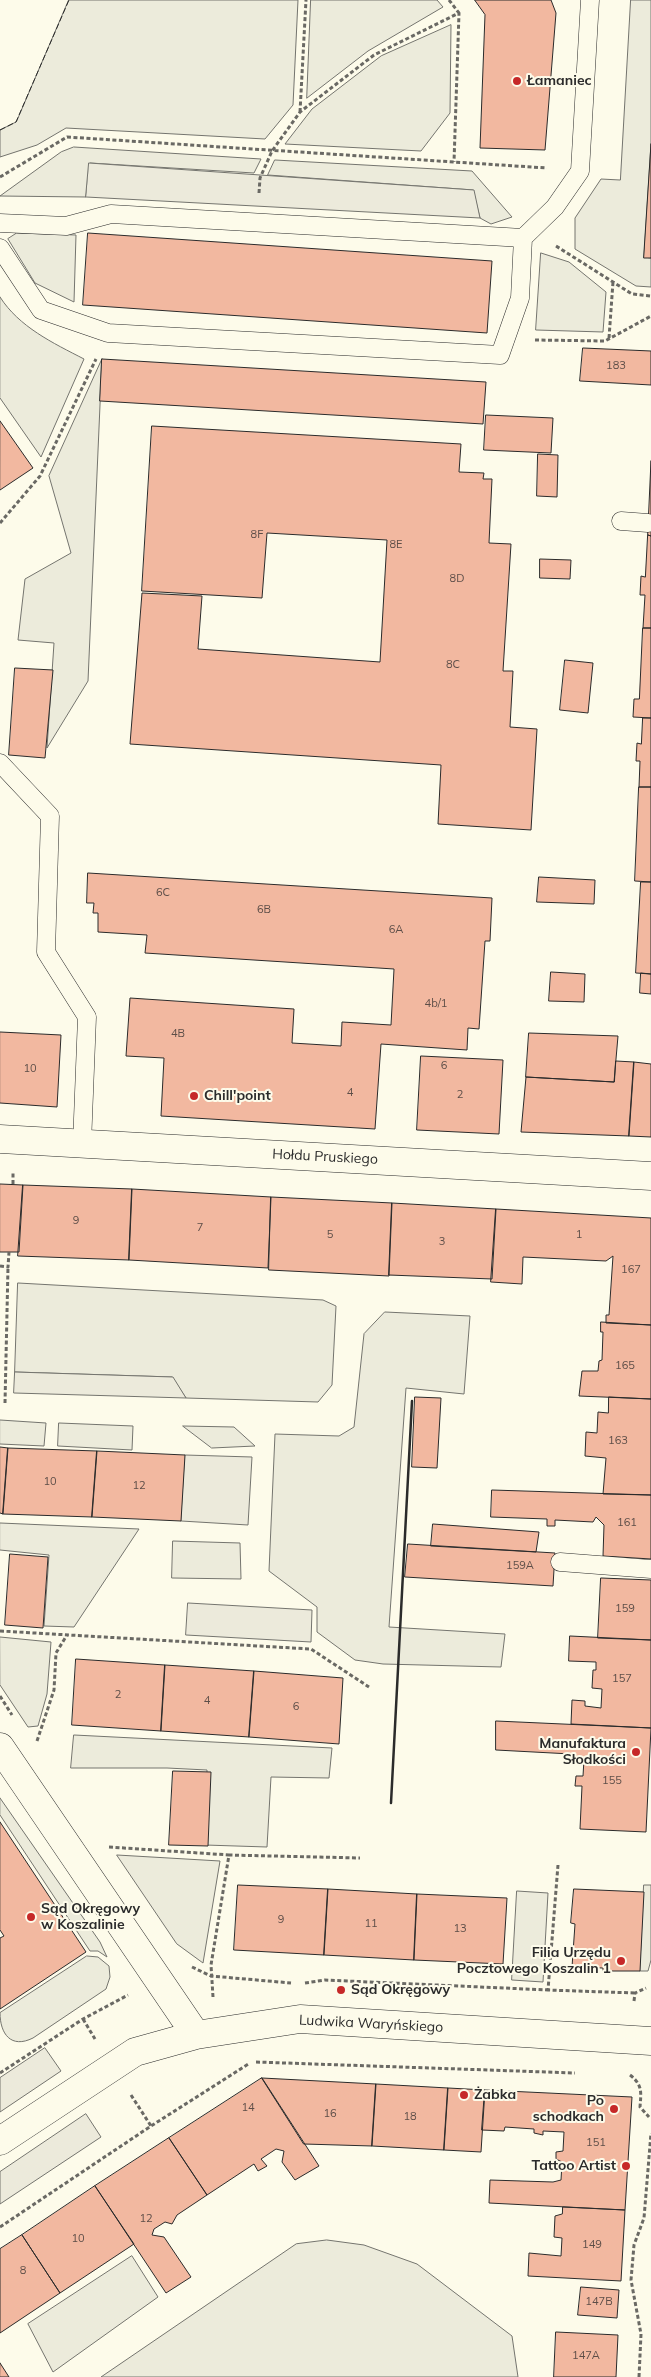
<!DOCTYPE html>
<meta charset="utf-8">
<style>
body{margin:0}
canvas{display:block;background:#fdfbea}
</style>
<canvas width="651" height="2377"></canvas>
<script>
const context = document.querySelector('canvas').getContext('2d');
context.lineJoin = 'round';
function fill(path, color) { context.fillStyle = color; context.fill(path, 'evenodd'); }
function trace(path, color, width, dash) { context.strokeStyle = color; context.lineWidth = width; context.lineCap = dash ? 'butt' : 'round'; context.setLineDash(dash || []); context.stroke(path); }
function label(font, color, halo, rows, align = 'center') {
  context.font = font + ' Mulish,sans-serif'; context.lineWidth = 4; context.setLineDash([]); context.textBaseline = 'middle'; context.strokeStyle = halo; context.fillStyle = color; for (const [text, x, y, turn = 0] of rows) {
    context.save(); context.translate(x, y); context.rotate((+turn || 0) * Math.PI / 180); context.textAlign = isNaN(turn) ? turn : align; if (halo) context.strokeText(text, 0, 0); context.fillText(text, 0, 0); context.restore();
  }
}
const green = new Path2D(`
 M69 0H298L293 105 265 139 66 128 37 145 0 157V130L16 122Z
 M311 0H437L443 7 368 51 307 98Z
 M631 0H651V144L644 257 651 258V287L636 286 575 249V218L601 179 620 180Z
 M451 25 450 113 421 151 285 144 312 109 381 56Z
 M74 147 261 159 254 173 90 163 86 197 0 196 61 152Z
 M275 160 472 171 512 217 491 224 480 218 473 190 268 175Z
 M17 233 76 235 74 302 35 283 8 239Z
 M541 253 569 262 606 292 603 332 536 330Z
 M0 297C19 327 53 343 84 359L41 457 0 398Z
 M102 359 88 681 47 748 54 643 18 640 25 579 71 553 49 476Z
 M18 1283 323 1300 336 1306 332 1385 318 1402 186 1398 172 1377 15 1372Z
 M385 1312 470 1316 464 1394 406 1388 389 1627 505 1634 501 1667 383 1664 355 1660 317 1632V1607L269 1571 275 1434 339 1436 354 1427 364 1334Z
 M0 1420 46 1423 44 1446 0 1444Z
 M59 1423 133 1426 132 1450 58 1446Z
 M183 1426 234 1427 255 1446 212 1448Z
 M0 1523 139 1529 74 1627 44 1626 49 1555 0 1550Z
 M173 1541 240 1543 241 1579 172 1578Z
 M0 1637 51 1642 47 1694 38 1726 28 1727 0 1685Z
 M74 1735 332 1748 329 1778 271 1777 267 1847 205 1845 207 1770 167 1768H71Z
 M0 1798 100 1942 107 1957 98 1951H90L0 1815Z
 M117 1855 220 1861 203 1963 177 1944Z
 M644 1885H651V1960L648 1971H640Z
 M517 1891 548 1893 543 1982 512 1980Z
 M87 1956 98 1957 109 1966 110 1977 106 1989 33 2038C11 2049 0 2034 0 2013Z
 M327 2240 364 2245 417 2264 512 2336 518 2377H101L296 2244Z
 M132 2256 158 2297 53 2372 28 2324Z`);
fill(green, '#ecebdb');
trace(green, '#74746e', 1);
const parking = new Path2D(`
 M89 163 474 190 480 218 86 197Z
 M15 1372 173 1377 186 1398 14 1393Z
 M185 1455 252 1457 248 1525 181 1521Z
 M188 1603 312 1610 311 1642 186 1635Z
 M45 2048 61 2071 0 2112V2078Z
 M86 2114 101 2137 0 2204V2172Z`);
fill(parking, '#eceadb');
trace(parking, '#74746e', 1);
const building = new Path2D(`
 M475 0H551L556 13 545 150 480 148 485 15Z
 M651 144V258H644Z
 M88 233 492 261 487 333 83 305Z
 M583 348 651 351V385L580 381Z
 M102 359 486 382 483 424 100 401Z
 M486 415 553 418 551 453 484 450Z
 M0 421 33 468 0 490Z
 M152 426 461 444 459 472 484 473 483 479H492L489 543 511 544 503 671H513L510 727 537 729 531 830 438 824 441 765 130 744 142 593 202 596 198 649 380 662 387 540 267 533 262 598 142 591Z
 M538 454 558 455 557 497 537 496Z
 M651 461V536L648 535Z
 M648 535 651 536V628H643L645 595H640L641 576 645 577Z
 M540 559 571 560 570 579 540 578Z
 M643 628H651V718L633 717 634 699H639Z
 M565 660 593 663 588 713 560 710Z
 M15 668 53 670 45 758 9 755Z
 M643 718H651V787H639L640 761H636L637 743 641 744Z
 M639 787H651V882L635 881Z
 M88 873 492 898 490 941H485L479 1029 468 1028 467 1050 381 1044 375 1129 161 1116 164 1058 126 1056 130 998 294 1009 292 1043 341 1046 342 1022 391 1025 394 969 145 953 147 935 98 932V913H93L94 903H87Z
 M539 877 595 880 594 904 537 902Z
 M641 882H651V974L636 973Z
 M551 972 585 974 584 1002 549 1001Z
 M641 973 651 974V994L640 993Z
 M0 1032 61 1035 57 1107 0 1103Z
 M529 1033 618 1036 614 1082 526 1077Z
 M421 1056 503 1060 499 1134 417 1130Z
 M616 1061 634 1062 629 1136 521 1132 526 1077 614 1082Z
 M634 1062 651 1064V1137L629 1136Z
 M0 1184 23 1185 19 1252H0Z
 M23 1185 132 1189 129 1260 18 1256Z
 M132 1189 271 1197 268 1268 129 1260Z
 M271 1197 392 1203 389 1276 269 1270Z
 M392 1203 496 1209 492 1279 389 1275Z
 M496 1209 651 1218V1325L606 1323V1315H609L613 1256 606 1261 523 1257 522 1284 491 1282Z
 M601 1322 651 1325V1399L579 1396 582 1371H598L599 1361 602 1360 603 1332H601Z
 M415 1397 441 1398 437 1468 412 1467Z
 M609 1397 651 1399V1495L603 1494 606 1458 585 1456 586 1432 597 1433 598 1412 608 1413Z
 M0 1447 8 1448 3 1514 0 1513Z
 M8 1448 97 1451 92 1517 3 1514Z
 M97 1451 185 1455 181 1521 92 1517Z
 M492 1490 651 1495V1559L603 1556 604 1525 596 1517 593 1522 555 1520V1526H547V1519L491 1517Z
 M433 1524 539 1532 536 1552 431 1546Z
 M408 1544 555 1553 553 1586 405 1577Z
 M10 1554 48 1557 43 1628 5 1625Z
 M601 1578 651 1580V1640L598 1638Z
 M570 1636 651 1640V1728L571 1724 572 1700 585 1701V1706L601 1708 602 1689 592 1688 593 1670H596V1662L569 1661Z
 M76 1659 165 1665 161 1731 72 1725Z
 M165 1665 254 1671 249 1737 161 1731Z
 M254 1671 343 1678 339 1744 249 1737Z
 M496 1721 651 1728 646 1832 580 1829 582 1786H575L576 1776H583L584 1759 578 1761 571 1754 496 1750Z
 M173 1771 211 1772 208 1846 169 1845Z
 M0 1822 86 1952 0 2009V1938L4 1936 0 1930Z
 M238 1885 328 1889 324 1955 234 1950Z
 M328 1889 417 1894 414 1960 324 1955Z
 M574 1889 644 1892 640 1971H603V1968L572 1967 575 1924 571 1923Z
 M417 1894 507 1898 503 1964 414 1960Z
 M262 2078 376 2084 372 2146 304 2144Z
 M262 2078 319 2166 295 2180 282 2162 284 2151 276 2149 261 2159 267 2166 258 2171 254 2164 207 2195 169 2138Z
 M376 2084 448 2088 444 2150 372 2146Z
 M448 2088 485 2090 481 2152 444 2150Z
 M485 2090 632 2097 625 2210 489 2203 490 2180 553 2182 561 2180 562 2162 556 2159V2152L563 2151 564 2132 543 2131V2135L534 2133V2129L505 2127 504 2131 482 2130Z
 M169 2138 207 2195 177 2215 172 2224 165 2222 154 2229 152 2235 164 2237 191 2277 166 2293 95 2186Z
 M95 2186 134 2244 60 2293 22 2235Z
 M563 2207 625 2210 621 2281 528 2276 529 2253 561 2256 562 2238 554 2237 555 2216 562 2214Z
 M22 2235 60 2293 0 2333V2249Z
 M581 2287 619 2290 617 2318 578 2315Z
 M556 2332 618 2335 616 2377H554Z
 M0 2363 9 2377H0Z`);
fill(building, '#f2b8a0');
trace(building, '#2b2b2b', 1);
const service = new Path2D(`
 M0 223 66 226 111 214 523 238
 M0 248 41 310 108 333 500 355 520 298 523 238 555 207 580 171 590 0
 M621 521 648 523
 M0 763 50 816 46 952 87 1017 82 1144
 M560 1562 651 1569`);
const minor = new Path2D(`
 M0 1139 651 1176
 M0 1747 196 2035
 M0 2141 135 2052 196 2035 300 2019 651 2041`);
trace(service, '#2b2b2b', 19);
trace(minor, '#2b2b2b', 29);
trace(new Path2D(`
 M449 0 459 13
 M300 112 306 0
 M0 177 67 137 547 168
 M259 193 260 178 272 151 300 112 374 55 459 13 454 162
 M556 246 632 294 651 296
 M609 338 613 282
 M535 340 605 341 651 316
 M0 523 40 476 96 359
 M13 1184V1172
 M0 1266 8 1267 9 1252
 M5 1403 8 1267
 M0 1631 311 1649 369 1687
 M0 1696 12 1715
 M37 1741 54 1690 56 1653 67 1635
 M109 1847 229 1855
 M558 1865 548 1990 635 1993
 M192 1967 211 1976 291 1983
 M305 1983 325 1980 548 1990
 M213 1997 211 1965 229 1855 360 1858
 M634 2001 635 1993 646 1988
 M83 2019 95 2039
 M256 2062 575 2073
 M0 2073 83 2019 128 1995
 M630 2075C643 2085 641 2093 640 2107L649 2117
 M131 2095 151 2126
 M0 2227 151 2126 250 2063
 M639 2377 641 2334 631 2280 634 2245 644 2218 651 2133`), '#6a6964', 3, [4, 2.5]);
trace(service, '#fdfbea', 18);
trace(minor, '#fdfbea', 28);
trace(new Path2D(`
 M0 130 16 122 69 0`), '#2b2b2b', 1, [6, 2.5]);
trace(new Path2D(`
 M391 1803 412 1401`), '#2b2b2b', 2.5);
for (const [x, y, r, color] of [
 [517,81,5,"#c62828"],
 [194,1096,5,"#c62828"],
 [636,1752,5,"#c62828"],
 [31,1917,5,"#c62828"],
 [621,1961,5,"#c62828"],
 [341,1990,5,"#c62828"],
 [464,2095,5,"#c62828"],
 [614,2109,5,"#c62828"],
 [626,2166,5,"#c62828"]
]) { const dot = new Path2D(); dot.arc(x, y, r, 0, 2 * Math.PI); context.fillStyle = color; context.fill(dot); trace(dot, '#fdfbea', 2); }
label('11px', '#5d4e48', null, [
 ["183",616,366],
 ["8F",257,535],
 ["8E",396,545],
 ["8D",457,579],
 ["8C",453,665],
 ["6C",163,893],
 ["6B",264,910],
 ["6A",396,930],
 ["4b/1",436,1004],
 ["4B",178,1034],
 ["6",444,1066],
 ["10",30,1069],
 ["4",350,1093],
 ["2",460,1095],
 ["9",76,1221],
 ["7",200,1228],
 ["5",330,1235],
 ["1",579,1235],
 ["3",442,1242],
 ["167",631,1270],
 ["165",625,1366],
 ["163",618,1441],
 ["10",50,1482],
 ["12",139,1486],
 ["161",627,1523],
 ["159A",520,1566],
 ["159",625,1609],
 ["157",622,1679],
 ["2",118,1695],
 ["4",207,1701],
 ["6",296,1707],
 ["155",612,1781],
 ["9",281,1920],
 ["11",371,1924],
 ["13",460,1929],
 ["14",248,2108],
 ["16",330,2114],
 ["18",410,2117],
 ["151",596,2143],
 ["12",146,2219],
 ["10",78,2239],
 ["149",592,2245],
 ["8",23,2271],
 ["147B",599,2302],
 ["147A",586,2356]
]);
label('bold 14px', '#2b2b2b', '#fdfbea', [
 ["Łamaniec",527,81],
 ["Chill'point",204,1096],
 ["Manufaktura",626,1744,"right"],
 ["Słodkości",626,1760,"right"],
 ["Sąd Okręgowy",41,1909],
 ["w Koszalinie",41,1925],
 ["Filia Urzędu",611,1953,"right"],
 ["Pocztowego Koszalin 1",611,1969,"right"],
 ["Sąd Okręgowy",351,1990],
 ["Żabka",474,2095],
 ["Po",604,2101,"right"],
 ["schodkach",604,2117,"right"],
 ["Tattoo Artist",616,2166,"right"]
], 'left');
label('14px', '#2b2b2b', '#fdfbea', [
 ["Hołdu Pruskiego",325,1157,3],
 ["Ludwika Waryńskiego",371,2024,3]
]);
</script>
